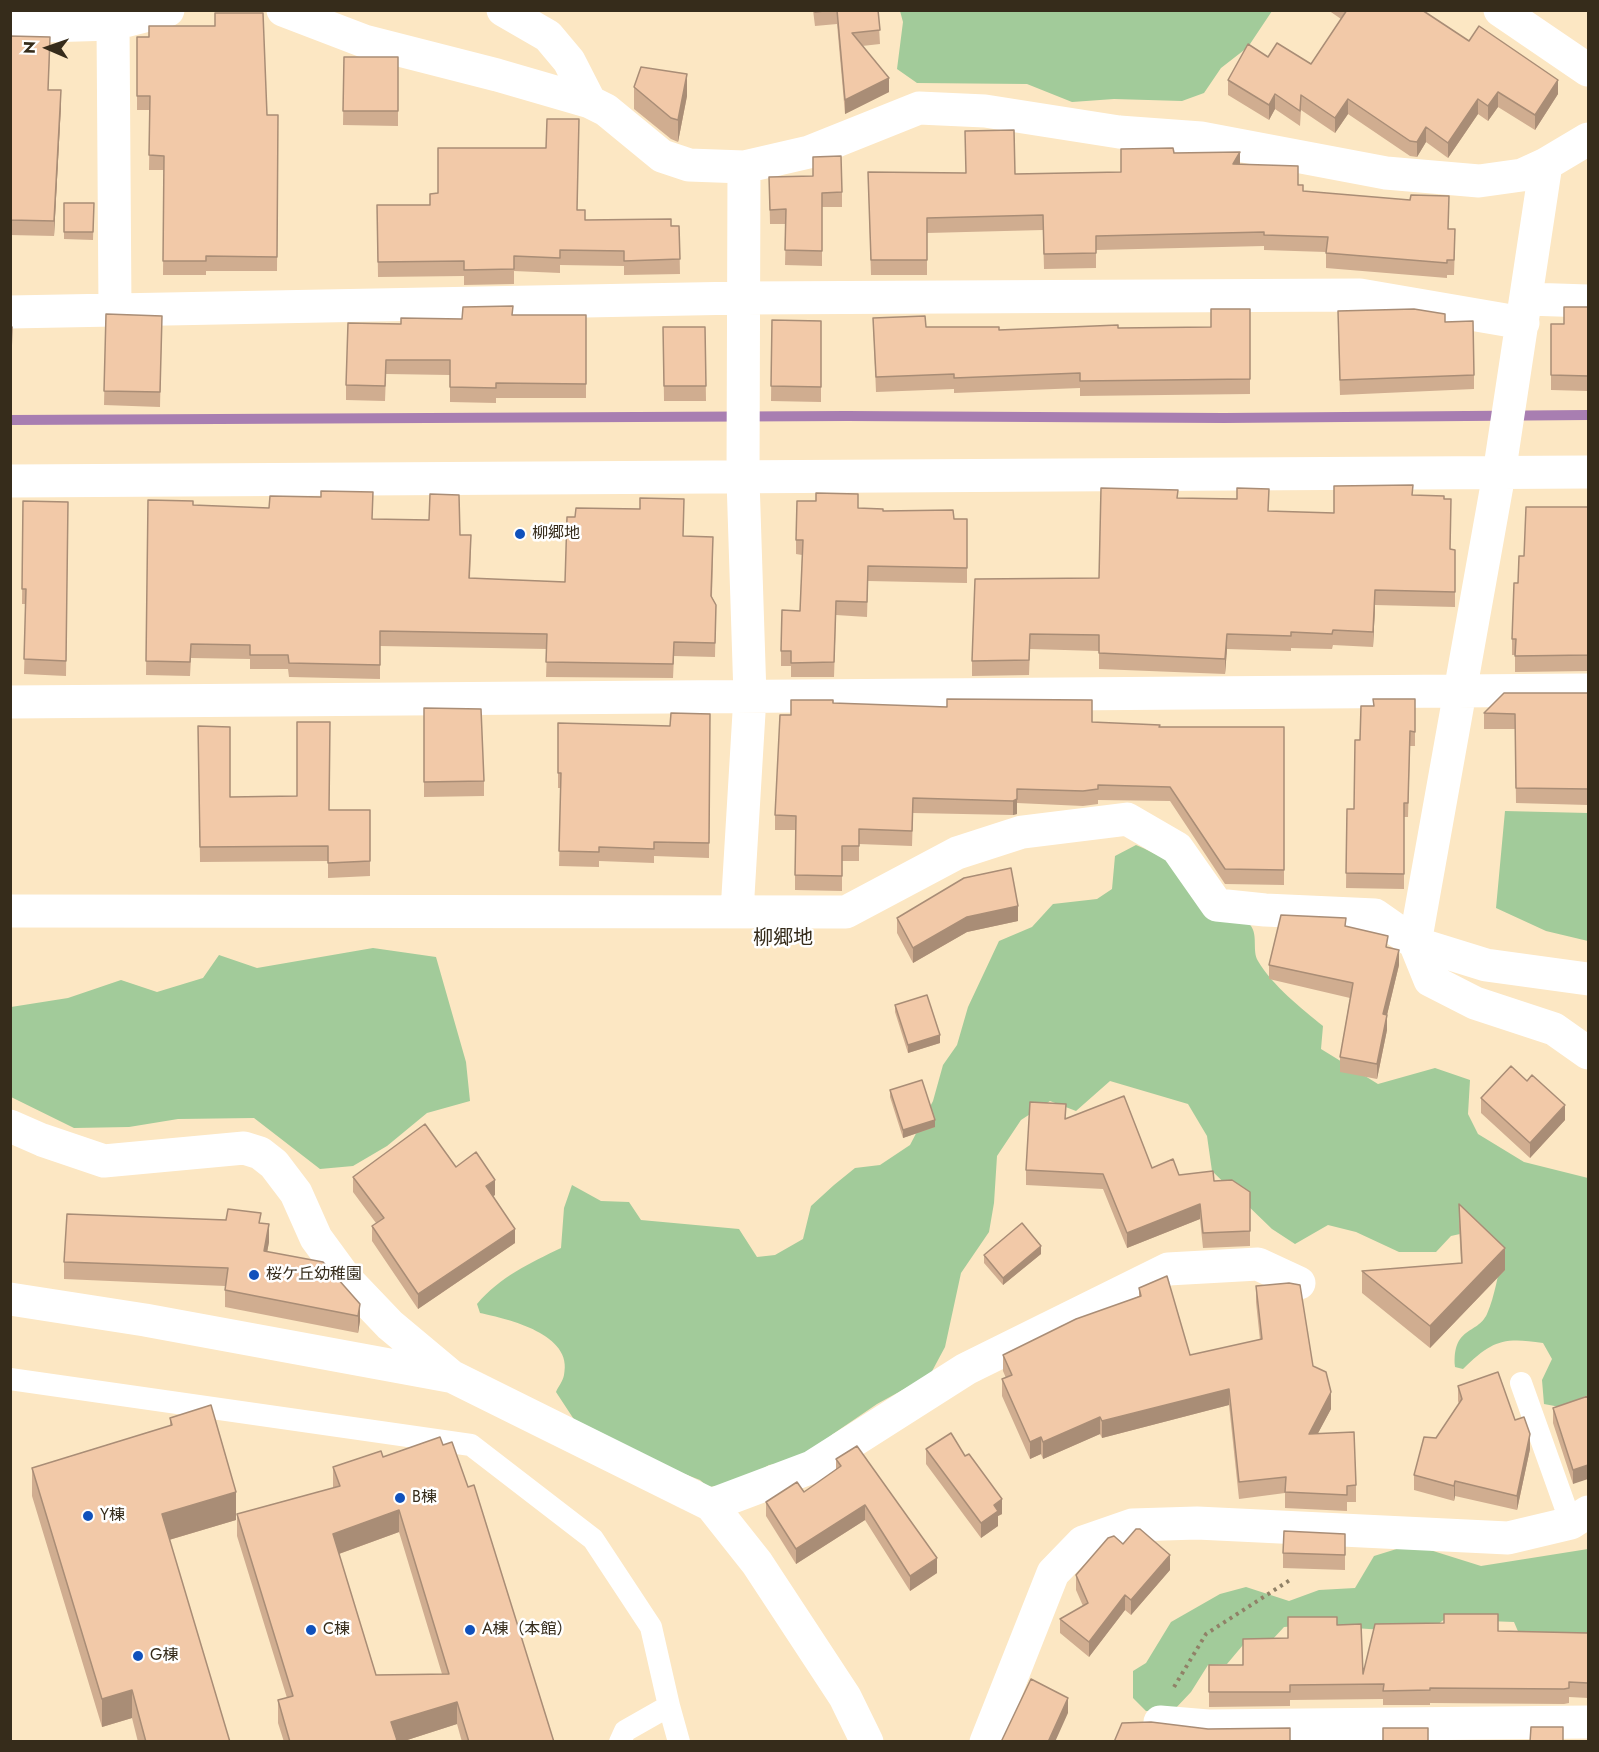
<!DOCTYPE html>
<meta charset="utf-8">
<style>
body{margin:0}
#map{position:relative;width:1599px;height:1752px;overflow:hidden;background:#fce7c3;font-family:Jost,sans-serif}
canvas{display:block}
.frame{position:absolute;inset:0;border:12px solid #362c1b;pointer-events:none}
.north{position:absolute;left:18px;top:18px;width:60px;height:60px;-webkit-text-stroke:4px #fff;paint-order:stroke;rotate:272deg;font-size:16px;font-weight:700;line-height:24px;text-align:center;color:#362c1b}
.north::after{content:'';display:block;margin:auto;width:21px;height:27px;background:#362c1b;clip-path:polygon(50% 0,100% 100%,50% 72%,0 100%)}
</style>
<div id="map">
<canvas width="1599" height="1752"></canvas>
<div class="frame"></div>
<div class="north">N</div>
</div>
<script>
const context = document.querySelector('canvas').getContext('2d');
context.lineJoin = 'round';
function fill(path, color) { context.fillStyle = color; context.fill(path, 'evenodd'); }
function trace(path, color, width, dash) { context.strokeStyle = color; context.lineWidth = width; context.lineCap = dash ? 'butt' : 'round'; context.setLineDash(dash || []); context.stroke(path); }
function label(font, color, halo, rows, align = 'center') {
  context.font = font + ' Jost,"Noto Sans JP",sans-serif'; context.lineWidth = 5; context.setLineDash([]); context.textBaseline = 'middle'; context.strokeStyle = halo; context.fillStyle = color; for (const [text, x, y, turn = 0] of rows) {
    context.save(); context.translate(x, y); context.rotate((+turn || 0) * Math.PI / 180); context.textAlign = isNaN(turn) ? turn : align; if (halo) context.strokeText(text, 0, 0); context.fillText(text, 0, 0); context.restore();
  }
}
fill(new Path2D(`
 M900 11H1272L1248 47 1221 68 1204 93 1182 101 1114 99 1072 102 1027 84 917 83 897 69 903 22Z
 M1505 811 1588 813V941L1546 931 1496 908Z
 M1136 845C1179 864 1222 888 1251 926 1258 936 1252 951 1258 961 1272 985 1302 1009 1323 1026L1321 1049 1378 1084 1435 1068 1470 1080 1468 1114 1478 1134 1524 1162 1588 1178V1395L1560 1407 1544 1404 1542 1380 1552 1359 1543 1343C1502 1337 1492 1341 1463 1369L1455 1367C1452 1326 1477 1335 1487 1314 1495 1296 1498 1273 1503 1254L1482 1229 1451 1236 1436 1252H1399L1356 1232 1328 1225 1295 1244 1272 1229 1212 1171 1207 1136 1188 1104 1110 1081 1076 1111 1050 1101 1021 1120 997 1156 994 1203 989 1232 961 1273 945 1347 930 1375 877 1404 833 1434 802 1460 769 1465 737 1484 708 1487 700 1480 630 1453 575 1421 556 1392C558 1387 563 1381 564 1375 574 1334 508 1319 480 1313L477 1304C500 1277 530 1263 561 1248L564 1208 572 1185 601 1201 629 1202 641 1220 739 1229 757 1257 775 1255 803 1239 811 1206 834 1185 855 1168 880 1165 910 1145 933 1101 943 1065 957 1045 968 1007 999 941 1032 927 1053 904 1097 899 1112 889 1115 856Z
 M373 948 436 957 466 1062 470 1101 427 1113 387 1146 353 1166 320 1169 254 1118 178 1119 129 1127 74 1128 11 1097V1007L68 998 121 980 157 992 203 978 219 955 257 968Z
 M1403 1547 1430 1550 1481 1566 1588 1549V1633L1539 1641 1520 1636 1514 1622 1487 1621 1451 1614 1427 1633 1311 1625 1284 1627 1272 1640 1248 1639 1227 1664 1208 1665 1191 1692 1174 1710 1146 1711 1133 1698V1671L1146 1663 1171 1622 1220 1594 1246 1587 1289 1601 1319 1590 1355 1588 1374 1556Z`), '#a2cb9a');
trace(new Path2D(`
 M10 420 846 416 1224 418 1588 415`), '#a87eb1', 10);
trace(new Path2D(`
 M1174 1687 1206 1634 1290 1580`), '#908167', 4, [3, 4.5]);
trace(new Path2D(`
 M10 1379 471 1445 593 1539 651 1627 669 1706
 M1521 1383 1571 1523
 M620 1742 625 1731 669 1706 679 1742`), '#fff', 22);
trace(new Path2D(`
 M283 10 364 41 497 75 590 102 606 110 662 156 689 165 744 167 809 152 919 108 985 111 1119 132 1201 138 1386 173 1479 181 1522 175 1546 164 1588 139
 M503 10 548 36 569 61 590 102
 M1500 10 1588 70
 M113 24 115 310
 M10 27 113 24 168 10
 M1546 164 1499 474 1415 943 1430 980 1475 1003 1554 1029 1588 1053
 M1527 299 1588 301
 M10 312 742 298 1360 295 1523 323
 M10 481 1588 472
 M10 702 1588 690
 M10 911 846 912 957 853 1022 832 1127 819 1177 848 1217 905 1265 910 1375 915 1415 943 1486 965 1588 979
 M737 912 750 696 743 479 744 167
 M10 1126 42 1140 104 1161 244 1148 260 1153 274 1164 296 1193 316 1238 346 1279 390 1325 451 1376 711 1505 757 1563 845 1697 867 1742
 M10 1299 145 1320 449 1376
 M711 1505 812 1467 966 1369 1168 1269 1258 1264 1299 1283
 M1160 1722 1208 1726 1588 1722
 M986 1742 1053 1573 1083 1542 1132 1525 1197 1523 1508 1538 1571 1523 1588 1512`), '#fff', 33);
fill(new Path2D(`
 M813 10H878L880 44 862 46 889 92 845 114 837 24 815 26Z
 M1328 10H1422L1469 41 1558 94 1535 130 1498 107 1488 121 1478 114 1448 158 1426 142 1417 157 1410 156 1348 114 1335 133 1301 110 1300 126 1275 109 1269 120 1228 95V80L1268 57 1311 64 1341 19Z
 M10 36 50 52 48 90 61 105 54 236 10 235Z
 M137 37 267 115H278L277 271H206V275H163L164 170H149L150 110H137Z
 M344 57H398V126L343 125Z
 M634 87 687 96 678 142 671 139 634 109Z
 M1174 153 1240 164 1298 185 1303 191 1448 229 1455 244 1454 275H1447V278L1326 268V252L1264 250V246L1096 250V268L1044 269 1043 230 927 233V275H871L868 172 1015 174 1121 172Z
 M769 177 842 192V207H822V266L785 265 786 224H770Z
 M64 203H94L93 240 64 239Z
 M377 205H430L577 210 585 220 679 226 680 274 624 275V266L560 265V273L514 271V284L464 285V276L378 277Z
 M1588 307V391L1551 390V324H1564Z
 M1250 309V394L1080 396V388L954 393V389L876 392 873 318 926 327 999 330 1211 327Z
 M106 314 162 316 160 407 104 405Z
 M513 315H586V398H496V403L450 402V375L386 374 385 401 346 400V385L401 324Z
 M772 320 821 321V402L771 401Z
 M1445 322 1474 375V389L1340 395 1338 326Z
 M663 327H705L706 401H664Z
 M1413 495 1450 549 1455 550V607L1375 605 1373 647 1333 645 1332 649 1291 648V651L1227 649 1225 674 1099 669V651L1030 649 1029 675 972 676V661L1099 578 1178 498 1268 511 1334 513Z
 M148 500 193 505 373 519 460 535 471 549 470 578 565 582 683 536 713 551 712 597 716 605 715 657 674 656 673 678 546 677 547 649 380 646V679L289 677 288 669H250V659L191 658 190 676 146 675Z
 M23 501 68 502 66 676 24 674 26 604H22Z
 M1588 507V671L1515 672V655H1512V639L1518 583 1524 556Z
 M858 508 954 519H967V583L868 581 867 617 836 615 834 677H791V666H781V651L800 611 802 555 796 554V540Z
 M1588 693V805L1516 803 1515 729H1484V713Z
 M1415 699V746H1410L1408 817H1404V889L1346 888 1347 809H1354L1360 740 1373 706Z
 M833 703 1159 727H1284V885L1225 884 1170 801 1098 800V804L1083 806 1017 803V814L1013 815 913 813 912 846 859 844V861H842V891L795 890V830H775V815L791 715Z
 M424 708 484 781V796L424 797Z
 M710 714 709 858 654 856V863L599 861V867L559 866 561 788H558V723L670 726Z
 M198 726 230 797 329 810H370V876L328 878V861L200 862Z
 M897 918 1018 921 967 932 913 963 897 933Z
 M1346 926 1388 948 1399 965 1387 1015V1030L1377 1079 1340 1072V1057L1350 998 1269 979V965Z
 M895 1005 940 1043 908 1053 895 1012Z
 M890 1090 935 1127 903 1138 890 1097Z
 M1481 1098 1565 1120 1530 1158 1481 1113Z
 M1066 1118 1152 1168 1179 1175 1214 1181 1250 1192V1246L1203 1248 1200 1219 1127 1248 1103 1189 1026 1185V1170Z
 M456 1167 495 1195 493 1196 515 1243 418 1309 372 1241V1226L376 1223 353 1192V1177Z
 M1459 1204 1505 1270 1430 1348 1362 1293V1271L1461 1263 1459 1226Z
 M261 1223 269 1242 267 1252 360 1304V1321L358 1333 225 1307V1286L64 1279V1262Z
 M1041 1254 1003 1285 984 1263V1255Z
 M1256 1286 1313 1366 1331 1409 1318 1433 1356 1485V1502H1347V1511L1285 1508V1493L1239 1499 1229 1405 1102 1438 1100 1434 1043 1459 1041 1454 1030 1459 1002 1396V1379L1006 1378 1003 1371V1355L1139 1296V1288L1190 1355 1260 1340 1256 1302Z
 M1458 1386 1515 1420 1530 1449 1517 1510 1455 1496 1454 1501 1414 1490V1475L1436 1438 1459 1404 1458 1401Z
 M1588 1396 1573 1484 1553 1423V1408Z
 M170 1418 236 1520 169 1540 230 1742H138L132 1718 102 1727 32 1496V1468L170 1426Z
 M926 1449 965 1456 1002 1514 998 1516V1526L981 1538 926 1464Z
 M383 1457 554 1742H462L457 1724 401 1742H284L278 1723V1700L287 1698 237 1536V1514L333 1488V1467ZM399 1532 442 1674 376 1675 339 1554Z
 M836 1459 937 1573 910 1591 865 1520 796 1564 766 1516V1502L804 1492 836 1470Z
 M1123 1544 1170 1570 1131 1615 1125 1610 1089 1657 1060 1633V1619L1083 1606 1076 1590V1575Z
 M1345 1549V1570L1283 1568V1553Z
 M1337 1625 1363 1674 1498 1631 1588 1633V1698L1569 1697V1703L1564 1704 1430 1703V1705H1383V1699L1290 1700V1706L1209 1707V1665H1243L1288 1638Z`), '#d0ad90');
fill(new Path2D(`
 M687 74V96L678 142V120Z
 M889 78V92L845 114V100Z
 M1558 80V94L1535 130V115Z
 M61 90V105L54 236V221Z
 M1498 92V107L1488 121V106Z
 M1275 94V109L1269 120V105Z
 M1348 99V114L1335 133V118Z
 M1478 99V114L1448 158V143Z
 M1426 127V142L1417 157V142Z
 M1240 152V167L1233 164Z
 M1375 590V605L1373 647V632Z
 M1227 634V649L1225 674V659Z
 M1017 789V814L1013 815V801Z
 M1018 906V921L967 932 913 963V948L967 917Z
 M1399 950V965L1387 1015V1030L1377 1079V1064L1383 1014Z
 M940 1035V1043L908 1053V1045Z
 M1565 1105V1120L1530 1158V1143Z
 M935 1120V1127L903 1138V1130Z
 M495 1180V1195L486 1201V1186Z
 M1200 1204V1219L1127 1248V1233Z
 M269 1224V1242L264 1269V1251Z
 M515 1229V1243L418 1309V1294Z
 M1041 1246V1254L1003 1285V1278Z
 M1505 1248V1270L1430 1348V1326Z
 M360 1304V1321L358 1333V1316Z
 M1229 1389V1405L1102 1438V1421Z
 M1331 1392V1409L1309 1450V1434Z
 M1100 1417V1434L1043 1459V1442Z
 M1530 1434V1449L1517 1510V1496Z
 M1041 1437V1454L1030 1459V1442Z
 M1588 1465V1479L1573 1484V1470Z
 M1455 1481V1496L1454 1501V1486Z
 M236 1492V1520L162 1542V1514Z
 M1002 1499V1514L998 1516V1526L981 1538V1523L994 1505Z
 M865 1505V1520L796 1564V1549Z
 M399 1510V1532L333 1556V1534Z
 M1170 1555V1570L1131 1615V1600Z
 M937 1558V1573L910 1591V1576Z
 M1125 1595V1610L1089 1657V1642Z
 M132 1690V1718L102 1727V1699Z
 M1068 1698V1713L1055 1742H1048Z
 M457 1702V1724L401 1742H391V1722Z`), '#a98d76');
const building = new Path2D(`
 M815 10H834L815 12Z
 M837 10H878L880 30 852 33 889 78 845 100Z
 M1347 10H1422L1469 41 1479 26 1558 80 1535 115 1498 92 1488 106 1478 99 1448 143 1426 127 1417 142 1410 141 1348 99 1335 118 1301 95 1300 111 1275 94 1269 105 1228 80 1248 44 1268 57 1277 43 1311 64Z
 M215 13H263L267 115H278L277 257 206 256V261H163L164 156 149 155 150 96H137V37H149V26H215Z
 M10 36 50 37 48 90H61L54 221 10 220Z
 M344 57H398V111H343Z
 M641 67 687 74 678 120 671 118 634 87Z
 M547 119H579L577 210H585V220L671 219V226H679L680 259 624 261V251L560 250V258L514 256V269L464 270V261L378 262 377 205H430V194L438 193V148H546Z
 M1014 130 1015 174 1121 172V149L1173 148 1174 153 1240 152 1233 164 1298 166V185H1303V191L1410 200 1411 195 1449 196 1448 229H1455L1454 260H1447V263L1326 253 1328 237 1264 235V232L1096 236V253L1044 254 1043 215 927 218V260H871L868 172 966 173 965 131Z
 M841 156 842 192 822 193V251L785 250 786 209 770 210 769 177 813 176V157Z
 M64 203H94L93 232H64Z
 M513 306 512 315H586V384L496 383V388L450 387V360H386L385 386 346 385 348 323 401 324V318L462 319 463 307Z
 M1564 307H1588V376L1551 375V324H1564Z
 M1211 309H1250V379L1080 381V373L954 378V374L876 377 873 318 925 316 926 327H999V330L1118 325V328L1211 327Z
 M1414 309 1445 314V322L1473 321 1474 375 1340 380 1338 311Z
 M106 314 162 316 160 392 104 391Z
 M772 320 821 321V387L771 386Z
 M10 327H12L10 376Z
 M663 327H705L706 386H664Z
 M1413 485 1412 495 1444 496V499H1451L1450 549 1455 550V592L1375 590 1373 632 1333 630 1332 634 1291 632V636L1227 634 1225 659 1099 653V635L1030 634 1029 660 972 661 975 579 1099 578 1101 488 1178 490 1177 498 1237 499V488L1269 489 1268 511 1334 513V486Z
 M321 491 373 492 372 519 429 520 430 494 459 495 460 535H471L469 578 565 582 567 517H575L576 508 640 509V498L684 499 683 536 713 537 711 596 716 605 715 643 674 642 673 664 546 662 547 634 380 631V665L289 663 288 655H250V645L191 644 190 662 146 661 148 500 193 501V505L269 508 270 496 321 497Z
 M816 493 858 494V508L883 509V511L953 510 954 519H967V568L868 566 867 602 836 601 834 662 791 663V651H781L782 610 800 611 803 540H796L797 501H816Z
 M23 501 68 502 66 661 24 659 26 589H22Z
 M1526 507H1588V655L1515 656 1516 639H1512L1514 583H1518L1519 556H1524Z
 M1504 693H1588V789L1516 788 1515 714 1484 713Z
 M947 699 1092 700V722L1160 725 1159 727H1284V870L1225 869 1170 787 1098 785V789L1083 791 1017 789V799L1013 801 913 798 912 831 859 829V846H842V876L795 875 796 816 775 815 780 715H791V700H833V703L947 707Z
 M1373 699H1415V732L1410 731 1408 803H1404V874L1346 873 1347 809H1354L1355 740H1360L1361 706H1374Z
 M424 708 481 709 484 781 424 782Z
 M671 713 710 714 709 843 654 842V849L599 847V852L559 851 561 773H558V723L670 726Z
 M297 722H330L329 810H370V861L328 863V846L200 847 198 726 230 727V797L297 796Z
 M1011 868 1018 906 967 917 913 948 897 918 964 878Z
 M1281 915 1346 918 1345 926 1388 936 1386 947 1399 950 1383 1014 1387 1015 1377 1064 1340 1057 1353 983 1269 965Z
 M927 995 940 1035 908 1045 895 1005Z
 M1511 1066 1527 1081 1532 1075 1565 1105 1530 1143 1481 1098Z
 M922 1080 935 1120 903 1130 890 1090Z
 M1124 1096 1152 1168 1173 1159 1179 1175 1213 1171 1214 1181 1232 1180 1250 1192V1231L1203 1233 1200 1204 1127 1233 1103 1174 1026 1170 1030 1102 1066 1104 1065 1119Z
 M425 1124 456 1167 476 1152 495 1180 486 1186 515 1229 418 1294 372 1226 384 1218 353 1177Z
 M1459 1204 1505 1248 1430 1326 1362 1271 1462 1263Z
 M228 1209 261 1213 259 1223 269 1224 264 1251 323 1262 360 1304 358 1316 225 1290 228 1268 64 1262 67 1214 226 1220Z
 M1022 1223 1041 1246 1003 1278 984 1255Z
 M1167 1276 1190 1355 1262 1339 1256 1286 1289 1283 1300 1285 1313 1366 1326 1372 1331 1392 1309 1434 1354 1432 1356 1485 1347 1486V1495L1285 1492 1286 1477 1239 1482 1229 1389 1102 1421 1100 1417 1043 1442 1041 1437 1030 1442 1002 1379 1012 1375 1003 1355 1076 1319 1141 1296 1139 1288Z
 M1498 1372 1515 1420 1524 1417 1530 1434 1517 1496 1455 1481 1454 1486 1414 1475 1424 1437 1436 1438 1462 1399 1458 1386Z
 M1588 1396V1465L1573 1470 1553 1408Z
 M211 1405 236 1492 162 1514 230 1742H146L132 1690 102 1699 32 1468 172 1425 170 1418Z
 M951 1433 965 1456 969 1454 1002 1499 994 1505 998 1511 981 1523 926 1449Z
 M440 1437 443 1445 452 1442 468 1487 474 1485 554 1742H469L457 1702 391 1722 397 1740 393 1742H290L278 1700 293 1696 237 1514 340 1486 333 1467 381 1451 383 1457ZM399 1510 449 1674 376 1675 333 1534Z
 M857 1446 937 1558 910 1576 865 1505 796 1549 766 1502 797 1482 804 1492 841 1466 836 1459Z
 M1136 1529H1140L1170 1555 1131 1600 1125 1595 1089 1642 1060 1619 1088 1603 1076 1575 1108 1538 1114 1536 1123 1544Z
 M1284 1531 1345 1534V1555L1283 1553Z
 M1444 1614H1498V1631L1588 1633V1683L1569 1682V1688L1564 1689 1430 1688V1690L1383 1691 1384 1684 1290 1685V1692H1209V1665H1243V1639L1288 1638V1617H1337V1625L1361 1624 1363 1674 1375 1624 1444 1623Z
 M1031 1679 1068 1698 1048 1742H1001Z
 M1151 1722 1208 1729 1290 1728V1742H1114L1122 1723Z
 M1531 1727H1563V1742H1530Z
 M1383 1728H1428V1742H1383Z`);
fill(building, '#f2c9a8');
trace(building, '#a98d76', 1.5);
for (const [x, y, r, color] of [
 [520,534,6,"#1051bc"],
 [254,1275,6,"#1051bc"],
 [400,1498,6,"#1051bc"],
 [88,1516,6,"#1051bc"],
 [311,1630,6,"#1051bc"],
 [470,1630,6,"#1051bc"],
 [138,1656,6,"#1051bc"]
]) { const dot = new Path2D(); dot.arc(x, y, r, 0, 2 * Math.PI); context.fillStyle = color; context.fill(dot); trace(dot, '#fff', 2); }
label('16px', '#362c1b', '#fff', [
 ["柳郷地",532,534],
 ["桜ケ丘幼稚園",266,1275],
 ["B棟",412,1498],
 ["Y棟",100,1516],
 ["C棟",323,1630],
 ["A棟（本館）",482,1630],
 ["G棟",150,1656]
], 'left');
label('20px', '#362c1b', '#fff', [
 ["柳郷地",783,939]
]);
</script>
